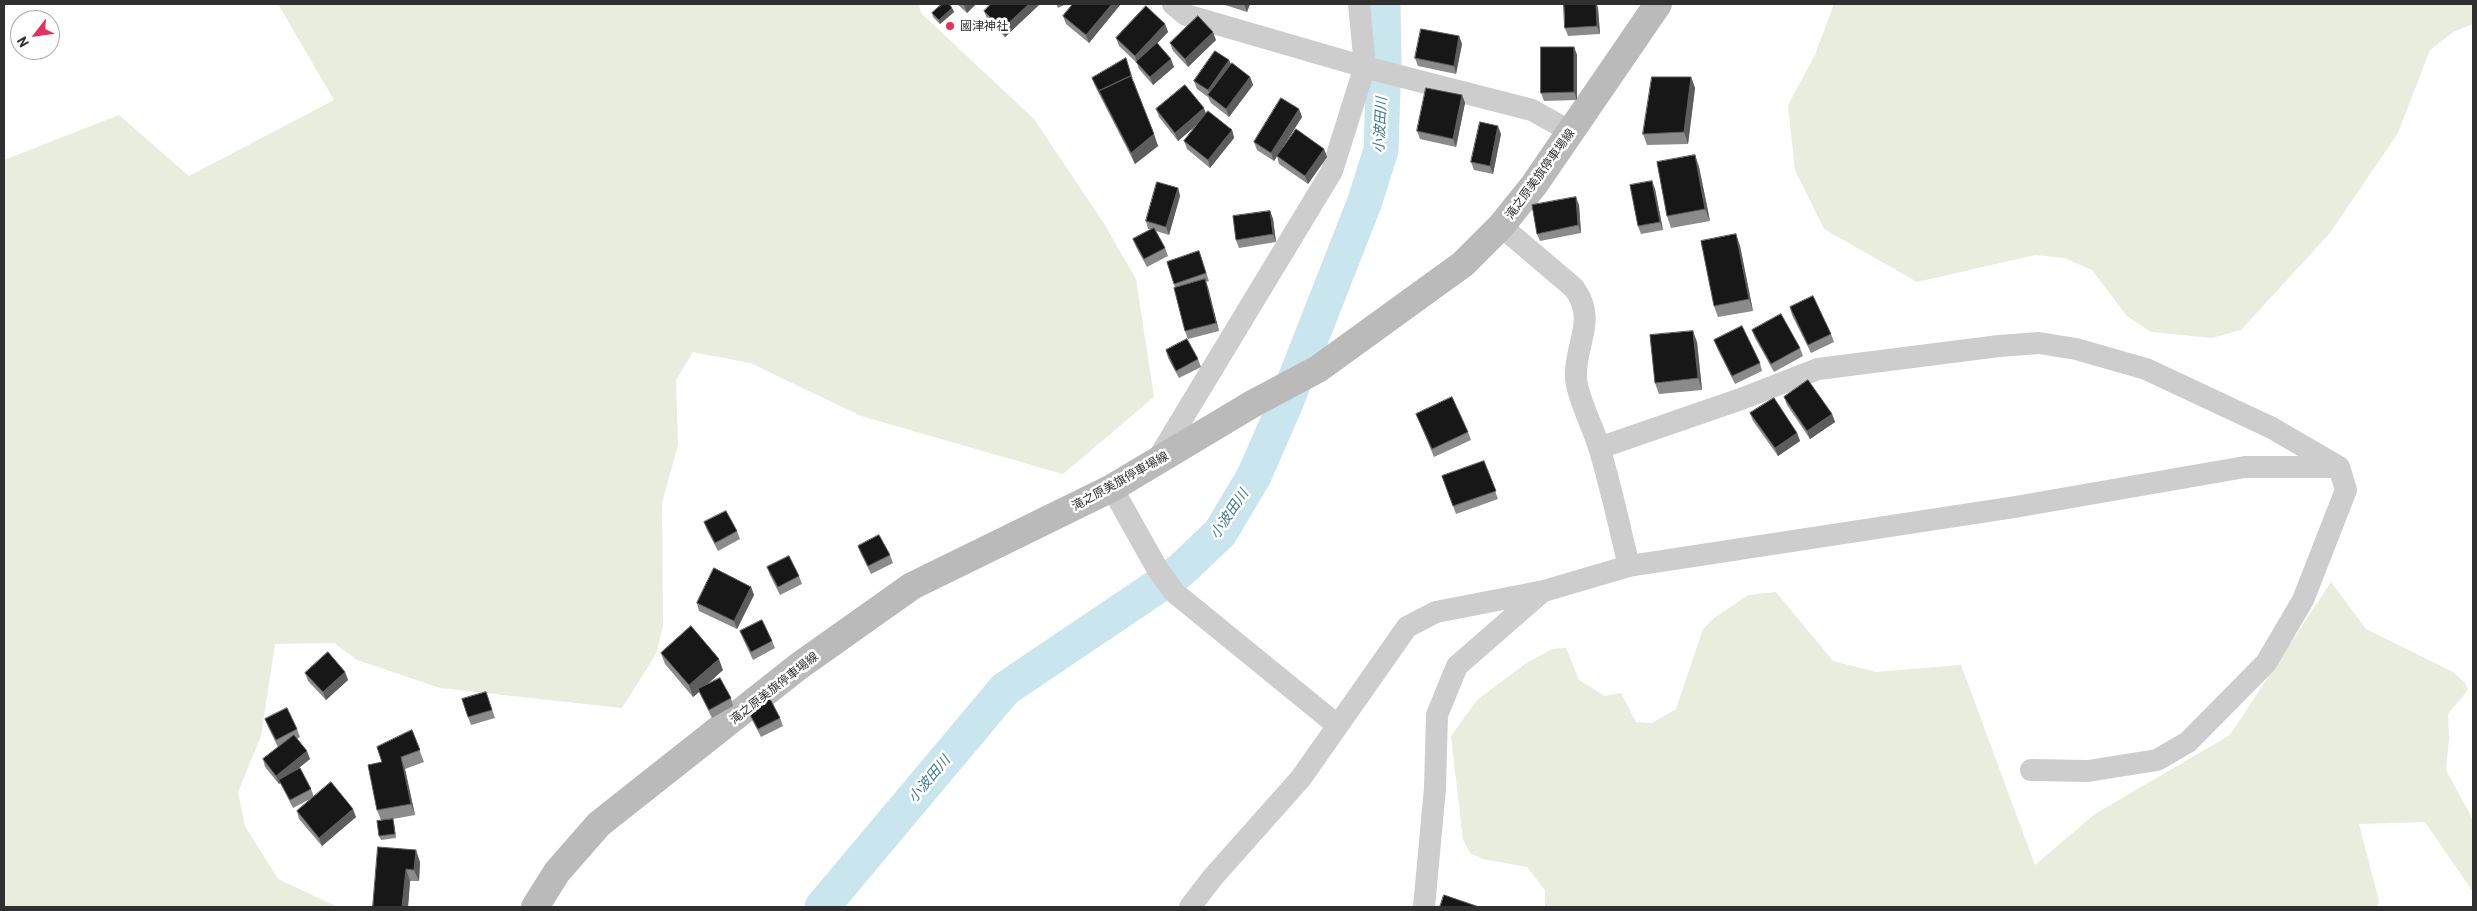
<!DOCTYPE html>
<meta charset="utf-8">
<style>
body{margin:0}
#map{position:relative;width:2477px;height:911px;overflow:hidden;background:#fff;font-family:Barlow,sans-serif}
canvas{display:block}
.frame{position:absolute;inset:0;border:5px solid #303030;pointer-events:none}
.north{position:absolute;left:10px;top:10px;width:50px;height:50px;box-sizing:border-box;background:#fff;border:1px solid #acacac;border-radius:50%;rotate:240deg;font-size:14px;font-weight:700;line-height:20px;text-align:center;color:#303030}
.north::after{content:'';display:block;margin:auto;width:18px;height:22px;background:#ea2f5c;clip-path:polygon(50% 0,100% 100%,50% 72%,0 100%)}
</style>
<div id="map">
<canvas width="2477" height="911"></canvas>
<div class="frame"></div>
<div class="north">N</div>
</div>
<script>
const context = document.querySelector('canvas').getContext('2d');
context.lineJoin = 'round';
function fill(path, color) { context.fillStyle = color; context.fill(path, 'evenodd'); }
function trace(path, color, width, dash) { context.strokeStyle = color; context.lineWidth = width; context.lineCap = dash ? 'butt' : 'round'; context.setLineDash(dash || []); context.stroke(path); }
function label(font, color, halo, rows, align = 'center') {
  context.font = font + ' Barlow,"Noto Sans JP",sans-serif'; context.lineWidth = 5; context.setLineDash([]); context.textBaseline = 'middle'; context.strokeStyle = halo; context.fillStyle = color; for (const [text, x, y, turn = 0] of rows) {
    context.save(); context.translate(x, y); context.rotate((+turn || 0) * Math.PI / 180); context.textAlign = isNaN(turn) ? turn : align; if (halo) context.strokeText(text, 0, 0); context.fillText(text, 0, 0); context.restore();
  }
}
fill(new Path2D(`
 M278 4H919L921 13 1034 119 1103 222 1136 279 1154 397 1063 474 861 416 750 363 693 352 676 380 678 445 662 503 663 626 656 654 622 708 440 688 357 660 334 643 275 644 261 736 238 792 245 826 278 879 338 907H4V160L119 115 189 176 334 100Z
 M1834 4H2473V24L2453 32 2430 50 2398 133 2330 233 2241 330 2212 338 2151 332 2127 316 2092 270 2064 258 2035 255 1917 282 1824 229 1795 170 1788 105 1815 55Z
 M2331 582 2366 629 2453 672 2465 683 2468 690 2448 714 2449 738 2446 770 2473 820V892L2425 822 2359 824 2379 901 2377 907H1545V890L1527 867 1483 859 1470 853 1463 840 1451 736 1477 700 1525 664 1552 649 1566 648 1579 680 1605 696 1621 693 1636 722 1652 723 1676 709 1703 629 1713 619 1748 595 1776 592 1833 661 1876 672 1961 665 2035 865 2095 814 2230 735Z`), '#e8eddd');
trace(new Path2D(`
 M822 907 1005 689 1180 571 1220 533 1254 476 1285 405 1365 201 1381 150 1384 61 1383 4`), '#c9e5ed', 35);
trace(new Path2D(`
 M1173 4 1186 15 1372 69 1532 110 1571 132
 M1501 226 1574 288C1598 321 1574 343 1576 379 1578 399 1593 427 1599 447 1611 486 1619 526 1629 566
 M1599 448 1741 399 1818 369 1999 346 2039 343 2076 349 2146 369 2272 428 2339 467 2346 490 2303 600 2266 663 2188 742 2157 760 2088 771 2031 770
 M1156 462 1332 171 1365 66 1359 4
 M1112 488 1158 570 1175 593 1337 725
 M1190 907 1213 877 1301 778 1407 627 1436 612 1544 591 1629 566 2015 507 2245 467H2339
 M1424 907 1435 788 1437 715 1457 666 1543 591`), '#cdcdcd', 22);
trace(new Path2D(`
 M535 907 557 872 599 824 799 666 912 586 1112 488 1254 403 1318 369 1463 264 1501 226 1534 185 1658 4`), '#bababa', 28);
fill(new Path2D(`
 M957 4H976L967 13Z
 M1040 4 1005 37 987 19 984 11Z
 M1056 4H1066L1058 8Z
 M1222 4H1250L1247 12Z
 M1120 5 1089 43 1066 24 1063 16Z
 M952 8 954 12 940 24 933 17 932 13Z
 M1598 8 1600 34 1568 36 1565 28Z
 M1165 24 1168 32 1157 43 1174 67 1153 85 1139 69 1137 63 1119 46 1116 38Z
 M1459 36 1462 44 1456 74 1418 66 1415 58Z
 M1216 40 1188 67 1173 51 1170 43Z
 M1574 47 1577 55V100L1544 101 1541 93Z
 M1229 60 1231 64 1250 77 1253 85 1229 117 1211 103 1208 97 1197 89 1194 81Z
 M1691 77 1695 88 1688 144 1647 145 1643 134Z
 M1092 78 1134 82 1158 146 1135 164 1095 86Z
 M1462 95 1465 103 1456 147 1420 139 1417 131Z
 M1156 109 1206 114 1232 130 1234 138 1210 168 1187 149 1184 141 1199 123 1178 141 1159 117Z
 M1299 109 1302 117 1282 148 1324 149 1327 157 1308 184 1279 164 1277 156 1274 161 1257 150 1254 142Z
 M1501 134 1493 174 1474 170 1471 162Z
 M1695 155 1699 167 1710 221 1671 228 1667 216Z
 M1178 188 1180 196 1169 235 1156 231 1165 248 1168 256 1147 267 1136 247 1133 239 1151 229H1148L1146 221Z
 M1655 189 1663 230 1641 234 1638 226Z
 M1579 205 1581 233 1540 241 1537 234Z
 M1270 211 1273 219 1276 242 1239 248 1236 240Z
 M1736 234 1740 246 1753 311 1718 317 1714 306Z
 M1199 251 1209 281 1206 282 1219 331 1188 339 1185 331 1175 287 1167 262Z
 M1790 307 1831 334 1834 342 1811 353 1792 315Z
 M1752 330 1800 348 1803 356 1774 372 1755 338Z
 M1714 340 1760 363 1762 371 1735 384 1717 348Z
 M1697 342 1702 390 1659 394 1655 383Z
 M1166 350 1198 359 1201 367 1179 378 1168 358Z
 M1784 397 1832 414 1835 422 1810 439 1787 405Z
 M1750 413 1797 433 1800 441 1778 456 1753 421Z
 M1416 414 1468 432 1471 440 1434 457Z
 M1484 461 1498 499 1456 514 1442 476Z
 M704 522 737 531 740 539 718 551 707 530Z
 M858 546 890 555 893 563 871 574 861 554Z
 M767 567 799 576 802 584 780 595 770 575Z
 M751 587 754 595 737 629 699 611 697 603Z
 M740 631 772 641 775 648 753 660 743 639Z
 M661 653 723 670 708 684 731 698 733 706 712 718 699 692 693 697 665 664Z
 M345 672 348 680 326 700 308 681 305 673Z
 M486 692 495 718 471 725 468 717Z
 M747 709 780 718 783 726 761 737 750 716Z
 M265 719 297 729 300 737 297 739 310 759 294 772 311 789 314 797 356 817 322 846 299 819 297 811 312 798 293 808 280 783 279 784 265 767 263 759 278 747 268 727Z
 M412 730 424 762 405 769 415 815 393 819 396 838 381 840 379 836 381 820 377 810 382 762Z
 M378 847 420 862 419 881H410L408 907H373Z`), '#8b8b8b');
fill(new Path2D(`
 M965 4H976L967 13 964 5Z
 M1029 4H1040L1005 37 1002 29Z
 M1112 4H1120V5L1089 43 1086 35Z
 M1244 4H1250L1247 12Z
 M1596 4H1597L1598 8 1600 34 1597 26Z
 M952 8 954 12 940 24 939 20Z
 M1165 24 1168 32 1138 64 1135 56Z
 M1213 32 1216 40 1188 67 1185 59Z
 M1459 36 1462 44 1456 74 1454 66Z
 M1574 47 1577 55V100L1574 92Z
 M1171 59 1174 67 1153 85 1150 77Z
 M1229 60 1232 68 1211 98 1208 90Z
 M1250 77 1253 85 1229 117 1226 109Z
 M1691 77 1695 88 1688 144 1684 132Z
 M1462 95 1465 103 1456 147 1453 139Z
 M1204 108 1207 116 1178 141 1175 133Z
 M1299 109 1302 117 1274 161 1271 153Z
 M1498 126 1501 134 1493 174 1490 166Z
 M1232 130 1234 138 1210 168 1208 160Z
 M1154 134 1158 146 1135 164 1131 153Z
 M1324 149 1327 157 1308 184 1305 176Z
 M1695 155 1699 167 1710 221 1705 209Z
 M1652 181 1655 189 1663 230 1660 222Z
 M1178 188 1180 196 1169 235 1166 227Z
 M1576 197 1579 205 1581 233 1578 225Z
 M1270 211 1273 219 1276 242 1273 234Z
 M1736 234 1740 246 1753 311 1749 299Z
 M1205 279 1208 287 1219 331 1216 323Z
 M1693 331 1697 342 1702 390 1698 378Z
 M1832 414 1835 422 1810 439 1807 431Z
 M1797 433 1800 441 1778 456 1775 448Z
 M751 587 754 595 737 629 734 621Z
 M719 659 723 670 699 691 698 689 699 692 693 697 689 685Z
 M345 672 348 680 326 700 323 692Z
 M307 751 310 759 280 783 279 780 280 783 279 784 276 776Z
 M401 757 405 769 415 815 411 804Z
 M353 809 356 817 322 846 319 838Z
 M393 819 394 823 396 838 395 834Z
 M416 850 420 862 419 881 414 870Z
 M406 869 410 881 408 907H402Z`), '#5d5d5d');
const building = new Path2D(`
 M942 4H949L952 8 939 20 932 13Z
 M991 4H1029L1002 29 984 11Z
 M1073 4H1112L1086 35 1063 16Z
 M1564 4H1596L1597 26 1565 28Z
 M1146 6 1165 24 1135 56 1116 38Z
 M1198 16 1213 32 1185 59 1170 43Z
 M1421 29 1459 36 1454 66 1415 58Z
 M1157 43 1171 59 1150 77 1136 62Z
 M1541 47H1574V92L1541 93Z
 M1215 51 1229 60 1208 90 1194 81Z
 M1126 58 1132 78 1131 76 1099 91 1101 95 1092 78Z
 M1232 63 1250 77 1226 109 1208 95Z
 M1131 76 1154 134 1131 153 1099 91Z
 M1652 77H1691L1684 132 1643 134Z
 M1185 85 1204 108 1175 133 1156 109Z
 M1426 88 1462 95 1453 139 1417 131Z
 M1281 98 1299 109 1271 153 1254 142Z
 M1208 111 1232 130 1208 160 1184 141Z
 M1480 122 1498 126 1490 166 1471 162Z
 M1296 129 1324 149 1305 176 1277 156Z
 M1695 155 1705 209 1667 216 1657 162Z
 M1652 181 1660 222 1638 226 1630 185Z
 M1157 182 1178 188 1166 227 1146 221Z
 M1576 197 1578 225 1537 234 1532 205Z
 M1270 211 1273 234 1236 240 1233 216Z
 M1154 228 1165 248 1144 259 1133 239Z
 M1736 234 1749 299 1714 306 1701 241Z
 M1199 251 1206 273 1174 284 1167 262Z
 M1205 279 1216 323 1185 331 1174 288Z
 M1813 296 1831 334 1808 345 1790 307Z
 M1781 314 1800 348 1771 364 1752 330Z
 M1742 326 1760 363 1732 376 1714 340Z
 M1693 331 1698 378 1655 383 1650 335Z
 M1187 339 1198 359 1176 371 1166 350Z
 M1808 380 1832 414 1807 431 1784 397Z
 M1452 397 1468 432 1432 449 1416 414Z
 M1774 398 1797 433 1775 448 1750 413Z
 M1484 461 1496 491 1453 506 1442 476Z
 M726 511 737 531 715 543 704 522Z
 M879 535 890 555 868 566 858 546Z
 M789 556 799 576 778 587 767 567Z
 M714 568 751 587 734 621 697 603Z
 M762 620 772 641 751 652 740 631Z
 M691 626 719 659 689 685 661 653Z
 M328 652 345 672 323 692 305 673Z
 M720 678 731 698 709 710 698 689Z
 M486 692 492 710 468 717 462 699Z
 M769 697 780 718 758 729 747 709Z
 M287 708 297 729 276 740 265 719Z
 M412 730 420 750 401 757 411 804 377 810 368 765 382 762 377 747Z
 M294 735 307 751 276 776 263 759Z
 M300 768 311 789 290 800 279 780Z
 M331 782 353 809 319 838 297 811Z
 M393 819 395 834 379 836 377 821Z
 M378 847 416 850 414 870 406 869 402 907H373Z
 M1444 895 1479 907H1440Z`);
fill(building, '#171717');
trace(building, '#5d5d5d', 1);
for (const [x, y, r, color] of [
 [950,26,5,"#ea2f5c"]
]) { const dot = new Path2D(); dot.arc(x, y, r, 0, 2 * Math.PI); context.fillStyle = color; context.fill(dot); trace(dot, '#fff', 2); }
label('12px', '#303030', '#fff', [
 ["國津神社",960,26]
], 'left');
label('12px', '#303030', '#fff', [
 ["滝之原美旗停車場線",1540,174,-54],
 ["滝之原美旗停車場線",1120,481,-29],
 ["滝之原美旗停車場線",774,688,-38]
]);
label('italic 14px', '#397b8d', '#fff', [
 ["小波田川",1380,125,-87],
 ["小波田川",1229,514,-56],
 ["小波田川",929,779,-50]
]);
</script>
